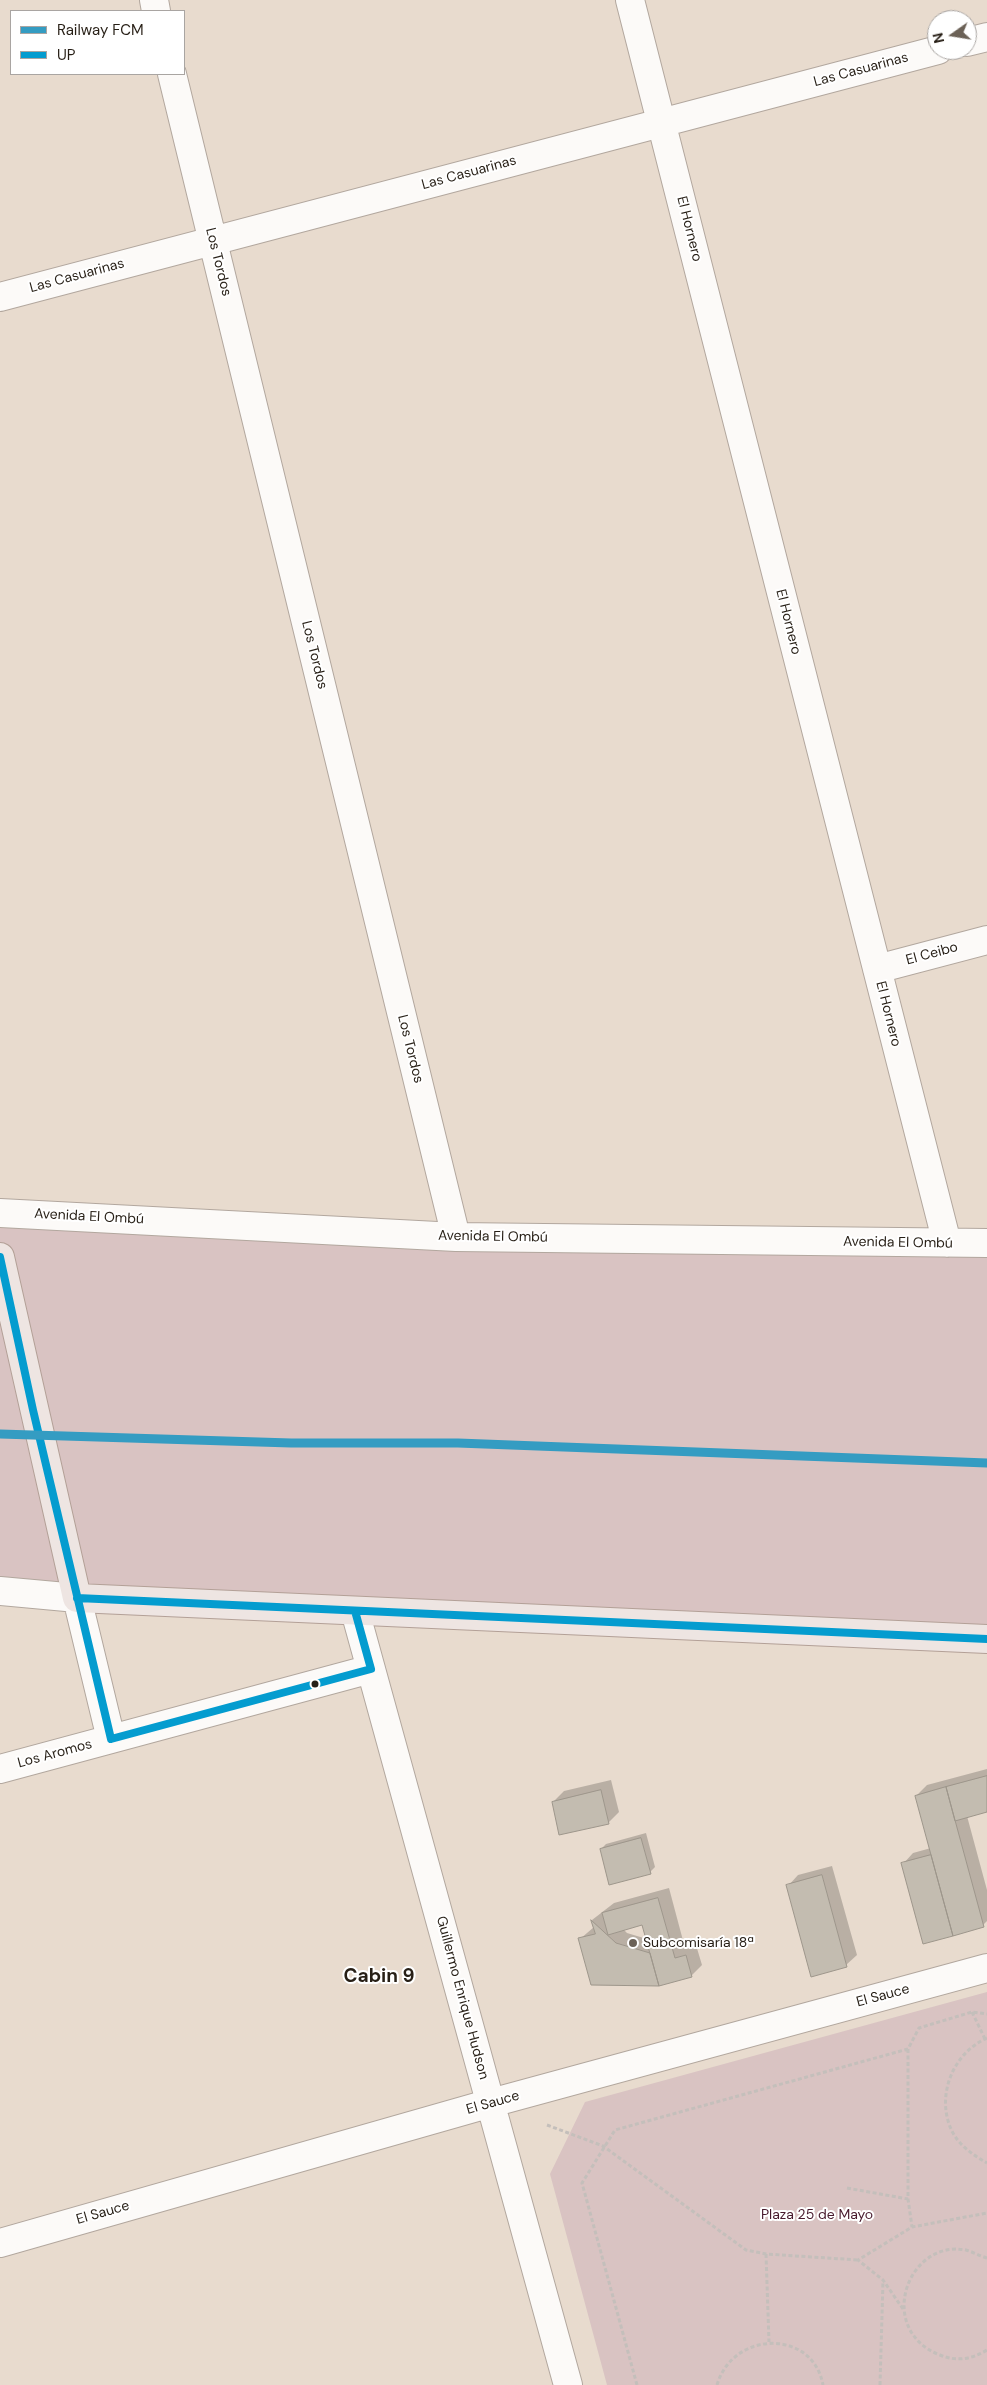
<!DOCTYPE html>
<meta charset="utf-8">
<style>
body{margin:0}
#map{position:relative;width:987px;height:2385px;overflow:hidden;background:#e8dbce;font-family:"DM Sans",sans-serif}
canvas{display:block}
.legend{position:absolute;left:10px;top:10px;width:175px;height:65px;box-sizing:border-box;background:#fff;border:1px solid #a9a5a2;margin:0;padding:6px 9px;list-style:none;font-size:15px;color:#271f16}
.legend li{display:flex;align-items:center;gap:10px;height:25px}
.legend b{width:25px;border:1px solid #a9a5a2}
.north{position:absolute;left:927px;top:10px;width:50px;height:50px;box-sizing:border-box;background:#fff;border:1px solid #a9a5a2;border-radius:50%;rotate:257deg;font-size:14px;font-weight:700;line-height:20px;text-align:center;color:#271f16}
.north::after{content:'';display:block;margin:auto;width:18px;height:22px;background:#6b6156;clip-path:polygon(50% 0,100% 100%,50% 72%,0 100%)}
</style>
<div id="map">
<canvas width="987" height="2385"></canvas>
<ul class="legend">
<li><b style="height:6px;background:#349cc2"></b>Railway FCM</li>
<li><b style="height:6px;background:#049ccf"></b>UP</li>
</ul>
<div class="north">N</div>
</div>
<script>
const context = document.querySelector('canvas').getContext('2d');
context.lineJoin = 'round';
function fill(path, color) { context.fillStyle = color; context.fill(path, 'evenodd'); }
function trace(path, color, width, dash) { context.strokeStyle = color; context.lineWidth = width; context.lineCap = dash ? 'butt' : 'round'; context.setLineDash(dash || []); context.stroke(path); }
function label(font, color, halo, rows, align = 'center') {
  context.font = font + ' "DM Sans",sans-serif'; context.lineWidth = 4; context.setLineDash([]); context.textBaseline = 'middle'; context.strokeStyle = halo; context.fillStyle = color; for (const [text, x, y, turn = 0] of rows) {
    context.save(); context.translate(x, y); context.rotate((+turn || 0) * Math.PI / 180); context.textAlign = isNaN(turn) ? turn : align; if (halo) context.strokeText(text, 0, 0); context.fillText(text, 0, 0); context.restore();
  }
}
fill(new Path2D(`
 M0 1213 987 1243V1639L0 1591Z
 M987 1992V2385H607L550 2174 585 2102Z`), '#d9c3c2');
fill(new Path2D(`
 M987 1769V1811L967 1816 987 1890V1921L983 1925 924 1943 903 1864 913 1853 931 1848 916 1796 927 1785Z
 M611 1780 619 1812 608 1823 553 1802 564 1791Z
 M646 1833 655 1867 650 1872 601 1849 606 1844Z
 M832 1866 857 1955 846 1965 788 1886 798 1875Z
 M669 1888 685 1948 696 1945 702 1965 691 1976 580 1939 594 1927 592 1920 614 1903ZM643 1924 647 1939 627 1933 623 1929Z`), '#0003');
const building = new Path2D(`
 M987 1776V1812L955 1821 946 1787Z
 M946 1787 984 1927 953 1936 915 1796Z
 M601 1790 609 1824 559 1835 552 1802Z
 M641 1838 651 1874 609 1885 600 1849Z
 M931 1855 953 1936 923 1944 901 1863Z
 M822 1875 847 1967 811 1977 786 1885Z
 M658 1898 675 1958 686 1955 692 1977 659 1986 642 1925 608 1935 602 1913Z
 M591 1920 616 1943 650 1953 659 1986 591 1985 578 1938 595 1934Z`);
fill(building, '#c3bcb0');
trace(building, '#9d968b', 1);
const minor = new Path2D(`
 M154 0 156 11
 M630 0 947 1243
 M967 42 987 37
 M172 74 456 1237
 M0 297 938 50
 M877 969 987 940
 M0 1213 456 1237 987 1243
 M0 1591 77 1598 111 1739
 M355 1611 568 2385
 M0 1769 371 1669
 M0 2243 491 2103 987 1968`);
const major = new Path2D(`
 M0 1257 77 1598 987 1639`);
trace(minor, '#b2a79e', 30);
trace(major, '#b3a097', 30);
trace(new Path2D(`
 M972 2012 985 2039
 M987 2038C953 2053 936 2095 951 2129 958 2145 973 2155 987 2163
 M908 2049V2199L912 2227
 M547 2125 603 2146 746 2250 766 2254 858 2260
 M847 2188 908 2199
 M766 2254 769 2342
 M987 2258C980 2256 973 2252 966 2250 907 2239 875 2330 940 2355 957 2362 972 2359 987 2350
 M903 2309 883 2280 858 2260 912 2227 987 2213
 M637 2385 582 2183 615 2130 908 2049 919 2028 972 2012 987 2014
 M717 2385C733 2330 813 2329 823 2385
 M880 2385 883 2281`), '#c4bfbb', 3, [4, 2.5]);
trace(minor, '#fcfaf8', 28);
trace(major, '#eee5e2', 28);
trace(new Path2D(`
 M0 1257 33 1410 111 1739 371 1669 355 1611
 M77 1598 987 1639`), '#049ccf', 8);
trace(new Path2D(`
 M0 1434 291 1443H458L987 1463`), '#349cc2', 9);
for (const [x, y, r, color] of [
 [315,1684,4.5,"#271f16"],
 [633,1943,5,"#6b6156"]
]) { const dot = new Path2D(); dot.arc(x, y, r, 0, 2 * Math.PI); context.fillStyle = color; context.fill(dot); trace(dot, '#fff', 2); }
label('14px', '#271f16', '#fff', [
 ["Las Casuarinas",861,70,-15],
 ["Las Casuarinas",469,173,-15],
 ["El Hornero",689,229,76],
 ["Los Tordos",218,262,76],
 ["Las Casuarinas",77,276,-15],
 ["El Hornero",788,622,76],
 ["Los Tordos",314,655,76],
 ["El Ceibo",932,954,-15],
 ["El Hornero",888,1014,76],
 ["Los Tordos",410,1049,76],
 ["Avenida El Ombú",89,1217,3],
 ["Avenida El Ombú",493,1237,1],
 ["Avenida El Ombú",898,1243,1],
 ["Los Aromos",55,1754,-15],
 ["El Sauce",883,1996,-15],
 ["Guillermo Enrique Hudson",462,1998,75],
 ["El Sauce",493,2103,-16],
 ["El Sauce",103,2213,-16]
]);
label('14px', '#271f16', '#fff', [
 ["Subcomisaría 18ª",643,1943]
], 'left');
label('14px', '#481a2d', '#fff', [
 ["Plaza 25 de Mayo",817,2215]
]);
label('bold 19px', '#271f16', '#fff', [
 ["Cabin 9",379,1977]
]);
</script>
